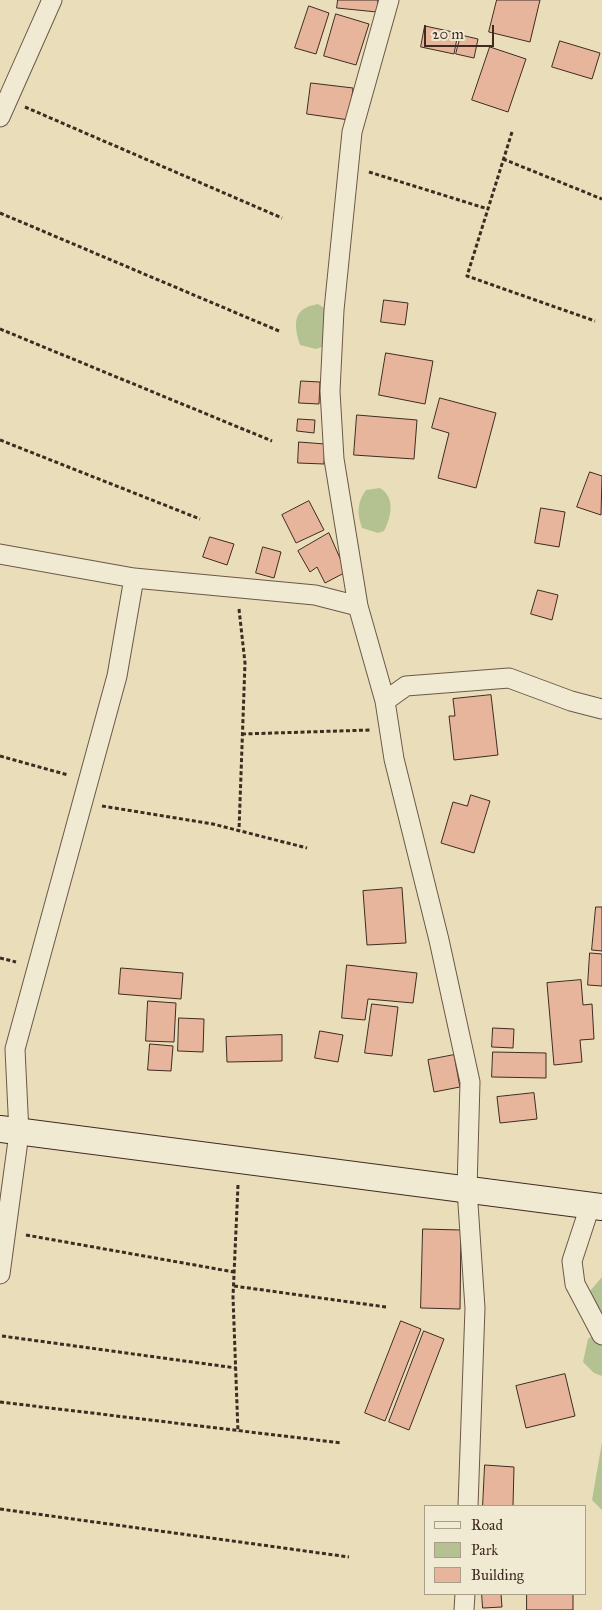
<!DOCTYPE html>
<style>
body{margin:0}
#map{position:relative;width:602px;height:1610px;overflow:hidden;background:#eadeba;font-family:"IM FELL Great Primer",serif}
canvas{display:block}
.legend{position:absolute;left:424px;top:1505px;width:162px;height:90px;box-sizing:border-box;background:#f1ead2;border:1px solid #aa9e8b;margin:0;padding:6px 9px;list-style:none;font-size:15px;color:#3f2b21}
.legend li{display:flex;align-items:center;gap:10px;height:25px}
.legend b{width:25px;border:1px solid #aa9e8b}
.scale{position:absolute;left:424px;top:25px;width:70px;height:22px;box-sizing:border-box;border:2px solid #3f2b21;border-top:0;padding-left:6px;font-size:15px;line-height:18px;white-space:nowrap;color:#3f2b21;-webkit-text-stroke:4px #f1ead2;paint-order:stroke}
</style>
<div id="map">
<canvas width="602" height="1610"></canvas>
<ul class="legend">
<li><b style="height:6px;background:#f1ead2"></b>Road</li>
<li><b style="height:14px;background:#b4c291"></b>Park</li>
<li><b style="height:14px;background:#e7b49c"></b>Building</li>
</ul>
<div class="scale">20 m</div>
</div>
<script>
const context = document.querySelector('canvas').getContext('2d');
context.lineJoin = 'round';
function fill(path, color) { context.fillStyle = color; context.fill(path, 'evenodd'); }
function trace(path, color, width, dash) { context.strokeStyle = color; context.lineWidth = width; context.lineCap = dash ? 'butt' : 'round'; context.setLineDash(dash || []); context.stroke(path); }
fill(new Path2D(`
 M318 304 326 309 327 339 322 347 316 349 300 345C293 323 293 308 318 304Z
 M380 488C395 497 392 516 384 531L378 533 362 528C357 514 357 502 366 490Z
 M602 1277V1315L584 1298Z
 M602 1329V1376L594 1373 583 1362 588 1339Z
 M602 1442V1510L592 1500Z`), '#b4c291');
const building = new Path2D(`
 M338 0H378L377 12 337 8Z
 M497 0H540L530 42 489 32Z
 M309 6 329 13 316 54 295 48Z
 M336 14 369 24 356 65 324 56Z
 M425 26 458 33 454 54 421 47Z
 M461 35 478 39 474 58 456 54Z
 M560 41 600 53 592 79 552 67Z
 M490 47 526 59 508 112 472 100Z
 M311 83 353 88 349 120 307 114Z
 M384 300 408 303 405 325 381 322Z
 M386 353 433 361 425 404 379 395Z
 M301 381 320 382 319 404 299 403Z
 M440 398 496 413 476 488 438 478 449 433 432 428Z
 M357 415 417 420 414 459 354 455Z
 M298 419 315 420 314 433 297 431Z
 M299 442 325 444 324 464 298 463Z
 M590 472 602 476 601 515 577 507Z
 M309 501 324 530 296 543 282 515Z
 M541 508 565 512 559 547 535 543Z
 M329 533 346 572 325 583 317 567 310 572 298 551Z
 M210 537 234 544 227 565 203 557Z
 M263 547 281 552 274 578 256 573Z
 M538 590 558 595 552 620 531 614Z
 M491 695 498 755 454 760 449 716H455L453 699Z
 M471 795 490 801 474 853 441 843 453 802 467 806Z
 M402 888 406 943 367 945 363 891Z
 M596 907H602V951L592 950Z
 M590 953 602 954V986L588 985Z
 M347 965 417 973 413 1003 368 999 365 1020 342 1018Z
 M121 968 183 973 181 999 119 994Z
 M581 980 583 1005 592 1004 594 1039 580 1040 582 1062 554 1065 547 983Z
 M148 1001 176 1003 174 1042 146 1041Z
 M372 1004 398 1007 392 1056 365 1053Z
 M179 1018 204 1019 203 1052 178 1051Z
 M493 1028 514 1029 513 1048 492 1047Z
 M320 1031 343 1035 338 1062 315 1058Z
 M282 1035V1061L227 1062 226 1037Z
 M150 1044 173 1046 171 1071 148 1070Z
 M493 1052 546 1053V1078L492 1077Z
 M454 1055 460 1087 434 1092 428 1060Z
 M534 1093 537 1119 500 1123 497 1097Z
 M423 1229 461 1230 460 1309 421 1308Z
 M401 1321 421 1329 385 1421 365 1413Z
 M424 1331 444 1339 409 1430 389 1422Z
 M565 1374 575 1416 526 1428 516 1386Z
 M485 1465 514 1467 513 1506H483Z
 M482 1594H501L502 1607 483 1608Z
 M527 1594H573V1610H527Z`);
fill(building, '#e7b49c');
trace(building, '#3f2b21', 1);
const street = new Path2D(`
 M389 0 352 132 334 310 330 391 334 459 358 606 385 701 394 759 439 940 470 1082 467 1189 475 1308 468 1506
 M0 117 52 0
 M0 554 134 578 315 595 358 606
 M385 701 406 686 509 678 571 701 602 709
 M590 1206 572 1261 575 1284 602 1335
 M0 1274 19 1133 15 1049 117 676 134 578
 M464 1610 465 1594`);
const secondary = new Path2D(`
 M0 1129 602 1207`);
trace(street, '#6a5847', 21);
trace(secondary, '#3f2b21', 28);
trace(new Path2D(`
 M25 107 282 218
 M512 132 467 276 595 321
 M503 159 602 199
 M369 172 488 209
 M0 213 279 331
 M0 329 272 441
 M0 440 200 519
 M239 609 245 663 239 830
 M242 734 370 730
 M0 756 68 775
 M102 806 213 824 307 848
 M0 958 16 962
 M238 1185 233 1297 238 1432
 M26 1235 234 1272
 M234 1286 386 1307
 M2 1336 236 1368
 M0 1402 342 1443
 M0 1509 349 1557`), '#3f2b21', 3, [4, 2.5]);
trace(street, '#f1ead2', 19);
trace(secondary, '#f1ead2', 26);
</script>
